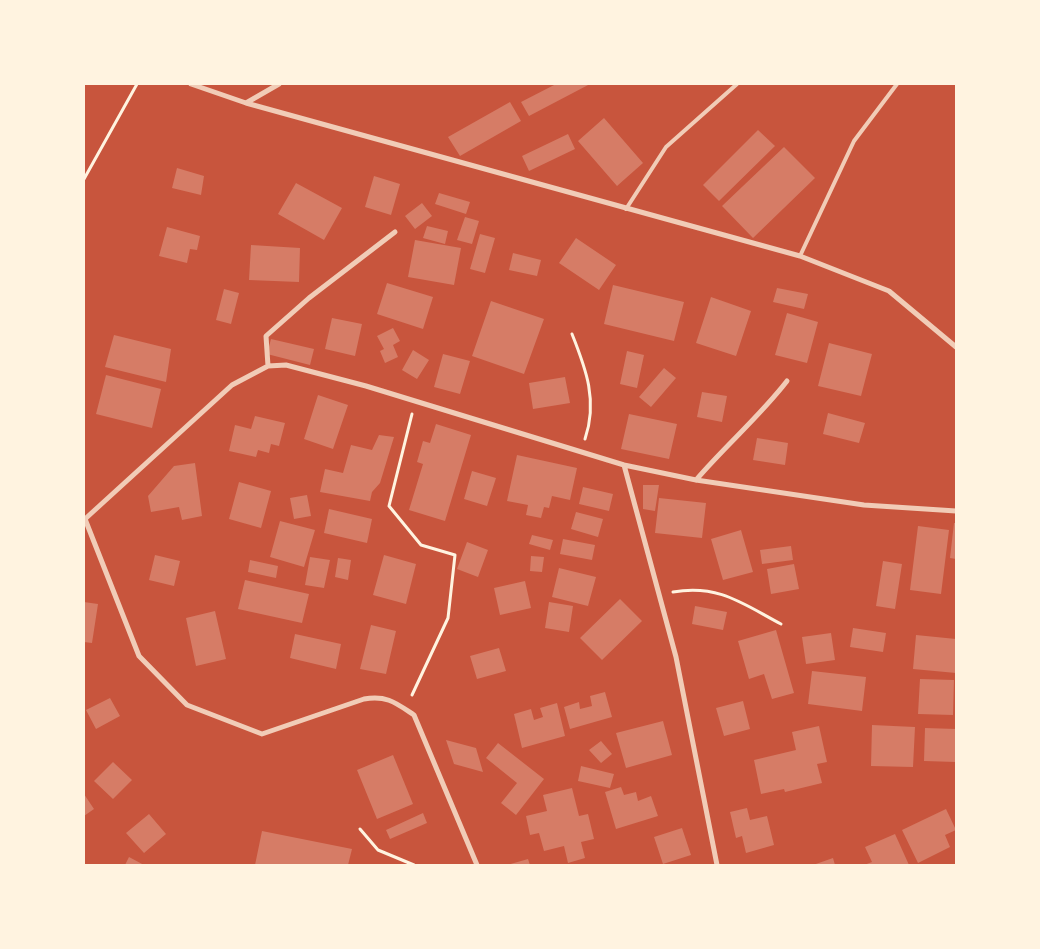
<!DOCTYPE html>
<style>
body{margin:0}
#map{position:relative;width:1040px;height:949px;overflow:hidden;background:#c8553d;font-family:"PT Sans Narrow",sans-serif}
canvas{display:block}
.frame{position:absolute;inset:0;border:85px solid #fff3e0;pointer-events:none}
</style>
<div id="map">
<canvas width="1040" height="949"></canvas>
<div class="frame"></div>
</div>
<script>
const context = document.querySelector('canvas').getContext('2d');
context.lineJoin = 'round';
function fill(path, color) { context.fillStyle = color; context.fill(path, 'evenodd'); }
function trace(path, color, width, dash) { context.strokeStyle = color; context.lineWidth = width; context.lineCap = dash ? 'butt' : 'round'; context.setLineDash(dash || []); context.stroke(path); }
fill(new Path2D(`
 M556 84H590L529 116 521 102Z
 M510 102 521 121 460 156 448 137Z
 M604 118 643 163 617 186 578 141Z
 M758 130 775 146 719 201 703 185Z
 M568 134 575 149 529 171 522 156Z
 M784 147 815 178 753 238 722 206Z
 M177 168 204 176 201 195 172 188Z
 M374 176 400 184 391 215 365 207Z
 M296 183 342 208 324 240 278 214Z
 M439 193 470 202 466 214 435 204Z
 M422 203 432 216 415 229 405 216Z
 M465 217 479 221 472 244 457 240Z
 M427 226 448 231 445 244 423 238Z
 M167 227 200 236 197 250 190 249 187 263 159 256Z
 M480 234 495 238 485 273 470 269Z
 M576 238 616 265 599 290 559 263Z
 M415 240 461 248 454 285 408 277Z
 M251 245 300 248 299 282 249 280Z
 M513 253 541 260 537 276 509 270Z
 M387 283 433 297 423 329 377 314Z
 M613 285 684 302 674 341 604 324Z
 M777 288 808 294 804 309 773 302Z
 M224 289 239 293 231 324 216 320Z
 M711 297 751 311 736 356 696 343Z
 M491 301 544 319 524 374 472 356Z
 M787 313 818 322 807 363 775 355Z
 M332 318 362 324 355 356 325 349Z
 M393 328 400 341 393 345 398 357 385 363 380 351 384 349 377 336Z
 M114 335 171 349 166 382 105 367Z
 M271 339 314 349 310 365 267 354Z
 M829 343 872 354 861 396 818 386Z
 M413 350 429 360 417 379 402 370Z
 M627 351 644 355 637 388 620 384Z
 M443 354 470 361 460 394 434 387Z
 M664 368 676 378 651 407 639 397Z
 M106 375 161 389 152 428 96 414Z
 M565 377 570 403 533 409 529 383Z
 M702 392 727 396 722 422 697 417Z
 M318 395 348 405 333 449 304 439Z
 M828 413 865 423 859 443 823 434Z
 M629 414 677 424 669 459 621 449Z
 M255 416 285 423 279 446 271 444 269 453 258 450 256 457 229 451 235 425 251 429Z
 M436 424 471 435 445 521 409 510 423 464 417 462 423 441 430 443Z
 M379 435 394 437 380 483 372 492 370 501 320 492 325 469 343 473 351 445 372 450Z
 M757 438 788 443 785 465 753 460Z
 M517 455 577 468 570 500 552 496 549 508 544 507 541 518 526 515 528 505 507 501Z
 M195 463 202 516 182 520 179 507 151 512 148 496 174 466Z
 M472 471 496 478 487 506 464 499Z
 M239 482 271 491 261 528 229 519Z
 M643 485H659L655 511 643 509Z
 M583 487 613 494 609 511 579 504Z
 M307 495 311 516 294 519 290 498Z
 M659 498 706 503 702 538 655 533Z
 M329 509 372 519 367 543 324 533Z
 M576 512 603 519 598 537 571 529Z
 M280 521 315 530 304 567 270 557Z
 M954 523H956V559L950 558Z
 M918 526 949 530 941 594 910 590Z
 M741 530 753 572 723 580 711 539Z
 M532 535 553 540 550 550 529 544Z
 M563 539 595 545 592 560 560 554Z
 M467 542 488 550 478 577 457 569Z
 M791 546 793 560 762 564 760 550Z
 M155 555 180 561 174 586 149 580Z
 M384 555 416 564 406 604 373 595Z
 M531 556 544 557 542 572 530 571Z
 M310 557 330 560 324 588 305 585Z
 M338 558 351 560 348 580 335 577Z
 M250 560 278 566 276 578 248 572Z
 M883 561 902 564 895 609 876 606Z
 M794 564 799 589 771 594 767 569Z
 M559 568 596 577 588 606 552 597Z
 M245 580 309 594 302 623 238 609Z
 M525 581 531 608 500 615 494 588Z
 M620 599 642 621 602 660 580 638Z
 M84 602 98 604 92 643 84 642Z
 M549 602 573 606 569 632 545 628Z
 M695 606 727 612 723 630 692 624Z
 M215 611 226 659 196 666 186 618Z
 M371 625 396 631 386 674 360 669Z
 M853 628 886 633 883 652 850 647Z
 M776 630 794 693 772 699 764 674 749 679 738 641Z
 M831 633 835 660 806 664 802 637Z
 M295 634 341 644 336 669 290 658Z
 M916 635 956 639V673L913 669Z
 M499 648 506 671 477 679 470 656Z
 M812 671 866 677 862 711 808 704Z
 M920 679 954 680 953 715 918 714Z
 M605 692 612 717 570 729 564 707 579 702 580 709 592 706 590 696Z
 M110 698 120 716 96 729 86 710Z
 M743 701 750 729 724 736 716 708Z
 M557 703 565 736 522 748 514 714 531 709 534 720 543 717 540 708Z
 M663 721 672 755 626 768 616 733Z
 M872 725 915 727 913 767 871 766Z
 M819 726 827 762 817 764 822 783 785 792 784 789 761 794 754 760 796 750 792 732Z
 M925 728 956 729V762L924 761Z
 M446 740 476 748 483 772 454 764Z
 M601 741 612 754 601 763 589 750Z
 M498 743 544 779 516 815 501 803 517 783 486 758Z
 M393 755 413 804 377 819 357 770Z
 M113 762 132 780 113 799 94 781Z
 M581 766 614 774 610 788 578 781Z
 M621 787 624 795 636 792 638 801 651 796 658 816 616 829 605 792Z
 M572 788 579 816 588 814 594 839 581 842 585 858 568 863 564 846 544 851 539 833 530 835 526 816 547 811 543 795Z
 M84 794 94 809 84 816Z
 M747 808 750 820 767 816 774 845 746 853 742 836 736 838 730 812Z
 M946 809 956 830 945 835 950 847 918 863 902 830Z
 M423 813 427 823 390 839 386 830Z
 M149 814 166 834 144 853 126 833Z
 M682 828 691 855 663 864 654 837Z
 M262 831 352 849 348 865H255Z
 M895 834 909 865H864L872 862 865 847Z
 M129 857 144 865H125Z
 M833 858 835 865H813Z
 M528 859 530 865H507Z`), '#d67c66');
trace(new Path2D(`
 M84 179 137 84
 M572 334C586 369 598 401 585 439
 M673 592C719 584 743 604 781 624
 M412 695 448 618 455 555 421 545 389 506 412 414
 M360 829 378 850 414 865`), '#fff3e0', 3);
trace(new Path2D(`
 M626 209 666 147 737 84
 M800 256 854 141 897 84`), '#f1ccb7', 4);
trace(new Path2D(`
 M191 84 246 103 800 256 889 291 956 347
 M246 103 279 84
 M268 366 266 336 309 298 395 232
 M624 465 676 657 717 865
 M696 480C725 446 760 416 787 381
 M477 865 414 715C396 703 387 695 364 699L262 734 187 705 139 656 85 519 232 385 268 366 286 365 366 386 624 465 696 480 864 505 956 511`), '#f1ccb7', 5);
</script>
